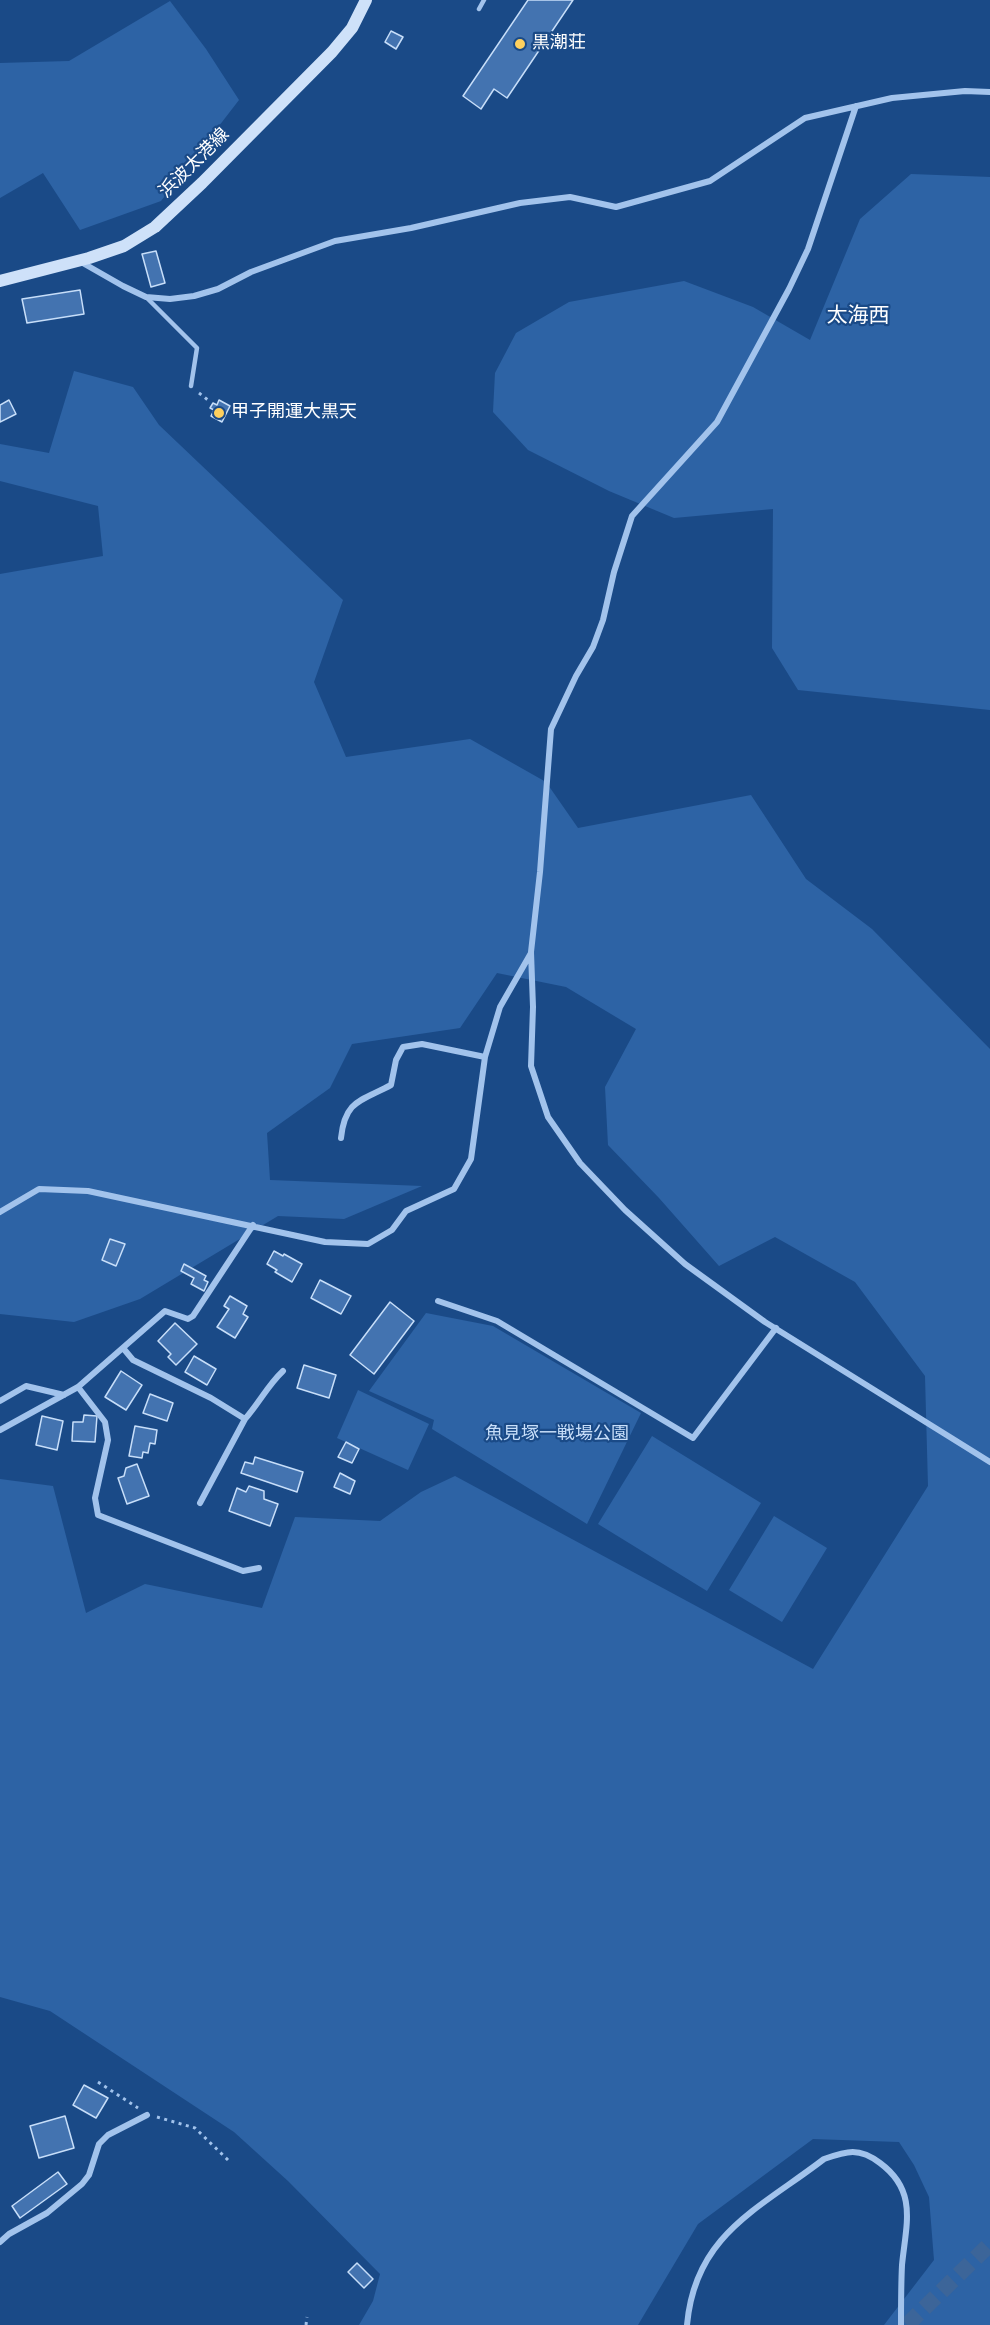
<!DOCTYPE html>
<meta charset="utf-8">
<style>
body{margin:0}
canvas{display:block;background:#1a4a87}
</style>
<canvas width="990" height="2325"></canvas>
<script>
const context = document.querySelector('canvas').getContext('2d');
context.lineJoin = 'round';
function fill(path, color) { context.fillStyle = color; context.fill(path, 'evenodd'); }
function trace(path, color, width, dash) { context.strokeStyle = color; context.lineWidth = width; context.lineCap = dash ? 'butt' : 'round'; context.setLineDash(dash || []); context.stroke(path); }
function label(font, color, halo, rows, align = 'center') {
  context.font = font + ' "Source Sans 3","Noto Sans JP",sans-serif'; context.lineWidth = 4.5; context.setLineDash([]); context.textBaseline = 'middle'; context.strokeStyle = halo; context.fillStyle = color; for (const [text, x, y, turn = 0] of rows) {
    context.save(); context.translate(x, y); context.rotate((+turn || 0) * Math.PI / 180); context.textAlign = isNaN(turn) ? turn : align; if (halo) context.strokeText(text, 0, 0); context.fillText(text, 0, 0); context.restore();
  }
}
fill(new Path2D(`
 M170 1 206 49 239 100 161 201 80 230 43 173 0 198V63L69 61Z
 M911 174 990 177V710L798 690 772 648 773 509 674 518 609 491 528 450 493 412 495 373 516 333 569 302 684 281 753 307 810 340 860 219Z
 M74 371 133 387 159 425 343 600 314 682 346 757 470 739 546 782 578 828 751 795 806 879 872 929 990 1049V2325H884L934 2260 929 2197 914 2165 899 2142 813 2139 698 2224 638 2325H359L373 2301 380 2274 288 2181 234 2132 50 2011 0 1997V1479L53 1486 86 1613 145 1584 262 1608 295 1517 380 1521 421 1492 455 1476 813 1669 928 1486 925 1376 855 1282 775 1237 719 1266 659 1198 608 1145 605 1087 636 1029 566 987 497 973 460 1028 352 1044 330 1088 267 1133 270 1180 422 1186 344 1219 278 1216 140 1299 74 1322 0 1314V574L103 556 98 506 0 481V444L49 453Z
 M426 1313 493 1326 641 1413 587 1524 432 1429 434 1420 369 1391Z
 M358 1390 429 1424 408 1470 337 1438Z
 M652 1436 761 1503 707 1591 598 1524Z
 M774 1516 827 1548 782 1622 729 1590Z`), '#2d63a5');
const building = new Path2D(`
 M528 0H573L507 98 494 89 481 109 463 96Z
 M391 31 403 37 396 49 385 42Z
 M156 251 165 283 151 287 142 254Z
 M80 290 84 314 27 323 22 299Z
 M9 400 16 414 0 422V405Z
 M219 400 230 406 222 422 211 416 214 410 210 408 213 403 217 405Z
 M110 1239 125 1244 116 1266 102 1260Z
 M274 1251 283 1256 284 1254 302 1264 292 1282 275 1272 277 1270 267 1264Z
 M184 1264 206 1276 204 1280 208 1282 204 1291 191 1284 194 1278 181 1271Z
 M320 1280 351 1296 341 1314 311 1298Z
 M230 1296 247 1306 243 1314 248 1317 235 1338 217 1327 229 1309 224 1306Z
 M390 1302 414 1321 374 1374 350 1355Z
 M175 1323 197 1344 176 1365 168 1357 171 1354 158 1341Z
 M194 1356 216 1369 207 1385 185 1372Z
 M304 1365 336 1375 329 1398 297 1388Z
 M121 1371 142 1385 126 1410 105 1397Z
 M150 1394 173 1403 167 1421 143 1413Z
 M84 1415 97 1416 95 1442 72 1441 73 1422H83Z
 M42 1416 63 1421 57 1450 36 1445Z
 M135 1426 157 1430 155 1444 150 1443 148 1453 143 1452 142 1458 129 1456Z
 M346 1442 359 1449 352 1463 338 1457Z
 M255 1457 303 1472 297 1492 241 1473 245 1462 253 1464Z
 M137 1464 149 1496 127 1504 118 1478 124 1476 126 1468Z
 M340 1473 355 1481 350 1494 334 1487Z
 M249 1486 264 1491V1499L278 1504 270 1526 229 1511 237 1488 246 1492Z
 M84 2085 108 2098 96 2118 73 2105Z
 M65 2116 74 2148 39 2158 30 2126Z
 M58 2172 67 2184 20 2218 12 2206Z
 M357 2263 373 2279 364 2288 348 2272Z`);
fill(building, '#4373b0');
trace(building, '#c7def9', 1.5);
trace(new Path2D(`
 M907 2325 990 2244`), '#3c6599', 16, [16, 8]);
trace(new Path2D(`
 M199 393 208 400
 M98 2082 138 2108
 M157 2117 195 2128 228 2160
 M306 2325 307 2317`), '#a2c3ec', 3, [3, 4.5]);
trace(new Path2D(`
 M479 9 484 0
 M146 297 197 348 191 386`), '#a2c3ec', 4.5);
trace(new Path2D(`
 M856 106 808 249 789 289 717 422 632 516 614 572 603 620 593 647 576 676 551 729 540 872 531 952 533 1007 531 1066 548 1117 580 1163 625 1210 685 1264 765 1322 990 1462
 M81 262 123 286 146 297 170 299 194 296 218 289 251 272 335 241 411 228 520 203 570 197 616 207 710 181 805 118 892 98 965 91 990 92
 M341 1138C345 1100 361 1101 391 1085L396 1060 403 1047 422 1044 485 1057
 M0 1212 39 1189 88 1191 325 1242 368 1244 392 1230 406 1211 454 1189 471 1159 485 1057 500 1007 531 953
 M438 1301 497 1321 693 1438 776 1328
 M123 1348 133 1360 211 1398 245 1419 200 1503
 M78 1387 105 1422 108 1440 95 1498 98 1515 243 1571 259 1568
 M0 1401 26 1386 64 1395
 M245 1419C259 1403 268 1385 283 1371
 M0 1430 78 1387 165 1311 188 1319 193 1316 253 1225
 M0 2242 9 2234 47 2213 82 2184 89 2175 99 2144 108 2135 147 2115
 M687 2325C695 2234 759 2209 824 2159 847 2151 859 2147 880 2163 918 2191 906 2224 902 2265 901 2285 901 2305 901 2325`), '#a2c3ec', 6);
trace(new Path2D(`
 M0 281 89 258 124 246 155 227 202 183 332 52 352 28 366 0`), '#cee1f9', 12);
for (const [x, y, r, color] of [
 [520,44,6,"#fed05e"],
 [219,413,6,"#fed05e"]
]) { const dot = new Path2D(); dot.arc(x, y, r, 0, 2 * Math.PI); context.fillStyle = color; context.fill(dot); trace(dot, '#1a4a87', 2); }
label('18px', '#fff', '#1a4a87', [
 ["黒潮荘",532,44],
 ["甲子開運大黒天",231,413]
], 'left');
label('18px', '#fff', '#1a4a87', [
 ["浜波太港線",195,164,-45]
]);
label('18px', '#c7def9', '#1a4a87', [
 ["魚見塚一戦場公園",557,1435]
]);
label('21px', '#fff', '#1a4a87', [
 ["太海西",858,317]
]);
</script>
